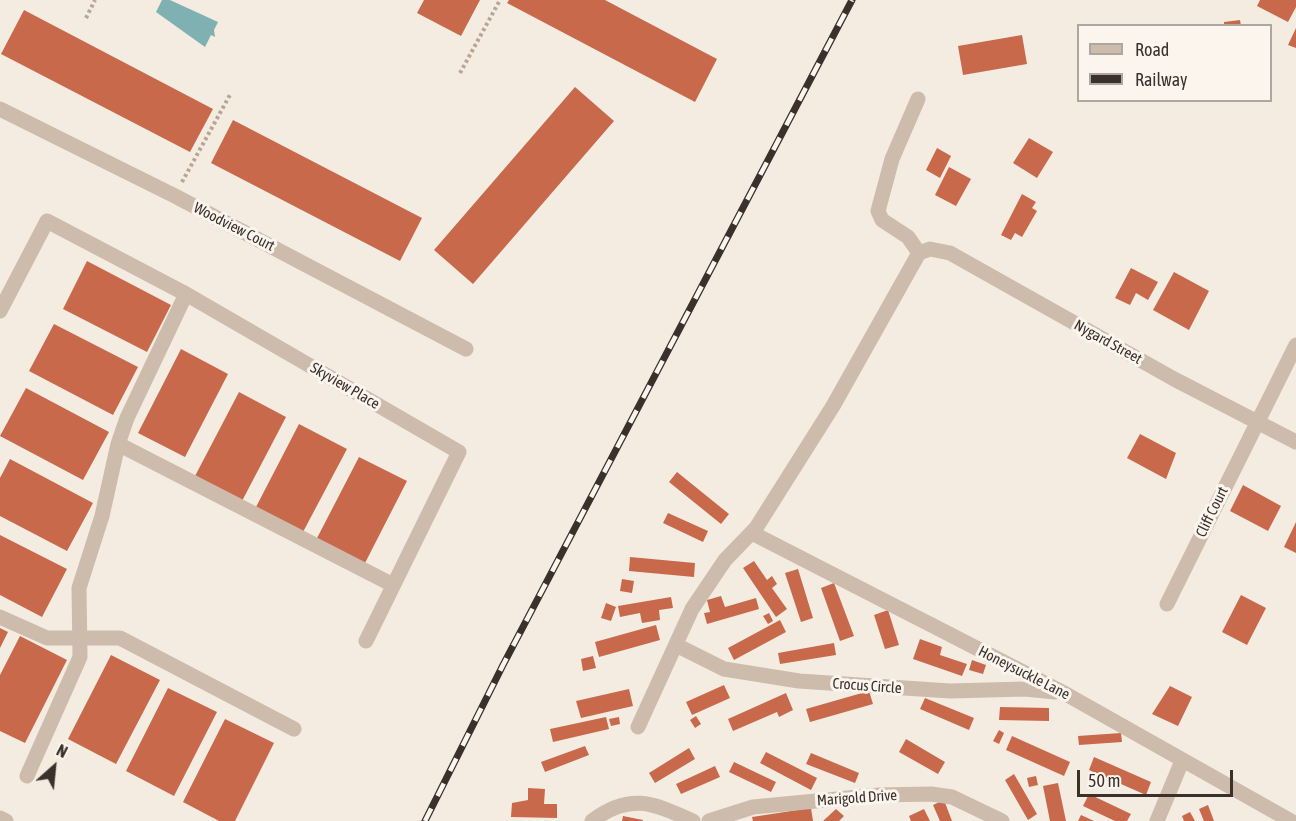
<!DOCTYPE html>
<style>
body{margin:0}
#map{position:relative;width:1296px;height:821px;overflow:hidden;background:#f4ebe1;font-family:"Asap Condensed",sans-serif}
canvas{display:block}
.legend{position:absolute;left:1077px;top:24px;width:195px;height:78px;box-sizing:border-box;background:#fbf5ee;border:2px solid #aea6a0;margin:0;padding:8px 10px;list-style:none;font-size:18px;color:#3b302b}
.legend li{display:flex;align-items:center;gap:12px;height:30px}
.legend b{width:30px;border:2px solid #aea6a0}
.north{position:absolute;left:24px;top:737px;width:60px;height:60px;-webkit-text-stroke:4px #fbf5ee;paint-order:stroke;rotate:27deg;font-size:16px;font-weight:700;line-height:24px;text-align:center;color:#3b302b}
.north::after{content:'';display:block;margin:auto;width:21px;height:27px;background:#3b302b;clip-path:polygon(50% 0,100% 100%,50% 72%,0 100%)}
.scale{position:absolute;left:1077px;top:770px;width:156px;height:27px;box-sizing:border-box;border:3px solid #3b302b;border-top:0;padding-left:8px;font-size:18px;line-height:21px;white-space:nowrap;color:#3b302b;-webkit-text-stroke:4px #fbf5ee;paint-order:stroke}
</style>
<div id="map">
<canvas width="1296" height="821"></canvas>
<ul class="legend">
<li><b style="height:8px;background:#cdbbac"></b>Road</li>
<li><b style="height:8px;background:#3b302b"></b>Railway</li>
</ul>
<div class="north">N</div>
<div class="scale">50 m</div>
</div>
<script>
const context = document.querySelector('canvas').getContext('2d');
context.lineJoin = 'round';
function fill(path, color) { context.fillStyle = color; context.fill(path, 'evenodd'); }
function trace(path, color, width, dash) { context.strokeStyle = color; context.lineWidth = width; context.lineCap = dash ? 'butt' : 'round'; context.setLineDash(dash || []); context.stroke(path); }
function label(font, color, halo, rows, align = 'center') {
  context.font = font + ' "Asap Condensed",sans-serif'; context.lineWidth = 6; context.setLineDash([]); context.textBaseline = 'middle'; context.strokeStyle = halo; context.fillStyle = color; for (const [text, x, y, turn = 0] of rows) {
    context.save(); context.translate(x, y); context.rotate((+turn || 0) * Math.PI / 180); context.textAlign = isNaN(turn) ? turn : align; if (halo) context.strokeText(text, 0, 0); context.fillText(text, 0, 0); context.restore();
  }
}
fill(new Path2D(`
 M162 0H170L218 22 214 30 215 37 211 35 205 47 156 12Z`), '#7fb0b2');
fill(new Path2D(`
 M424 0H480L461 36 417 13Z
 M509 0H605L717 59 695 102 507 3Z
 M1260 0H1296V7L1288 22 1257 6Z
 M24 10 213 109 190 152 1 54Z
 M1240 20 1241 26H1224V22Z
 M1296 28V48L1288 45Z
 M1022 35 1027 64 963 75 958 46Z
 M575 87 614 121 473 284 434 250Z
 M233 120 422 218 400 261 211 163Z
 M1029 138 1053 152 1037 178 1013 163Z
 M937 148 951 156 940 178 926 170Z
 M949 167 971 179 956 206 935 195Z
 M1022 194 1036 202 1032 208 1037 211 1022 237 1015 233 1011 240 1001 235Z
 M87 261 171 305 147 352 63 309Z
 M1131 268 1158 282 1148 300 1136 293 1130 305 1115 298Z
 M1174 272 1209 291 1189 330 1153 310Z
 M54 324 138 367 113 415 29 371Z
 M181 349 228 374 185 457 138 433Z
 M26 388 109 432 83 480 0 436Z
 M239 392 286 417 242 501 195 476Z
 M299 424 347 449 303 532 256 507Z
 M1140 434 1176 453 1166 479 1127 458Z
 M359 457 407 481 364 565 316 540Z
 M10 459 93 503 67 551 0 516V478Z
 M677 472 729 514 721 524 669 482Z
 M1243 485 1281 506 1268 531 1230 511Z
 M668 513 708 531 703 542 663 523Z
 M1296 522V553L1284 547Z
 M0 535 67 569 42 617 0 595Z
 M630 557 695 563 694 577 629 571Z
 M754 561 767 580 772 576 777 584 772 588 787 609 776 617 743 568Z
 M798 569 813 618 801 622 785 573Z
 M622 579 634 581 632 593 620 591Z
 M834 583 854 636 840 641 821 588Z
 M1241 595 1266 608 1247 645 1222 632Z
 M721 596 725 607 756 598 759 609 707 624 704 613 710 612 707 600Z
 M671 597 673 608 659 610 660 620 642 623 640 613 620 617 618 606Z
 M606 603 616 607 611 621 601 618Z
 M888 610 899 645 885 649 874 615Z
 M769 613 773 621 768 624 763 616Z
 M780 620 786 632 734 660 728 648Z
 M656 625 660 640 599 657 595 642Z
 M0 628 8 632 0 648Z
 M20 636 67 660 25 743 0 731V675Z
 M920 639 942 647 940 655 967 664 962 676 913 659Z
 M834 643 836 655 780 664 778 653Z
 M111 655 160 680 116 764 68 739Z
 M593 656 596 668 583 671 581 659Z
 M972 660 986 665 983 674 969 670Z
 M724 685 730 698 692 715 686 702Z
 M1170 686 1192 697 1178 726 1152 714Z
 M168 688 217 712 174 796 126 771Z
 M629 689 633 706 581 718 576 701Z
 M869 691 873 704 810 722 806 709Z
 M786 693 793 710 779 717 777 712 733 731 728 719Z
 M925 698 974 718 969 730 920 709Z
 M1000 707 1049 708V721L999 720Z
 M696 716 701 724 695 728 690 720Z
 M606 717 609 729 553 742 550 729Z
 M619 717 620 724 611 726 609 719Z
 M225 719 274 743 235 821H219L183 802Z
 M999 730 1004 733 999 744 993 741Z
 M1121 733 1122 742 1079 745 1078 736Z
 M1012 736 1070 762 1064 776 1006 750Z
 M906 739 945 762 938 774 899 752Z
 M585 746 589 755 545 772 541 762Z
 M689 748 695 759 655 783 649 773Z
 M766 752 817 778 811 790 760 763Z
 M811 753 859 773 855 783 806 764Z
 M1094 757 1151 782 1146 795 1089 770Z
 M734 762 776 782 771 792 729 772Z
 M715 766 720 777 681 794 676 784Z
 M1014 774 1037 814 1028 820 1005 780Z
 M1036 776 1038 785 1029 787 1027 778Z
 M1058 783 1066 821H1050L1043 786Z
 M528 788 545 789 544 804H557V818L511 817 512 803 528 800Z
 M1089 794 1131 814 1127 821H1115L1083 806Z
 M944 800 952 821H940L933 805Z
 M1208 805 1214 821H1204L1199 809Z
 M811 808 813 821H753L752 817Z
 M836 809 844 816 839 821H823Z
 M924 809 930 821H911L909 816Z
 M1190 812 1195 821H1184L1182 816Z
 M1081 815 1094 821H1078Z
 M623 816 643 820V821H622Z`), '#c8694b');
trace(new Path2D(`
 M86 18 95 0
 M460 73 500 0
 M182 182 231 93`), '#b9a596', 4, [3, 3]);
trace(new Path2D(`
 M918 99 892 159 878 211 882 220 908 237 919 253
 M0 109 175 196 466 349
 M919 253 930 249 950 253 1174 379 1296 442
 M0 311 47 221 186 294 459 452 366 641
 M118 444 393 585
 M752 533 1064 693 1291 821
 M1167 604 1296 345
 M0 617 47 638H120L294 729
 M676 645 724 669 799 681 950 691 1025 689 1055 692
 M638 727 692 609 725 560 756 528 833 406 919 253
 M27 776 80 657 79 588 102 516 118 444 127 418 186 294
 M0 818 6 821
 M592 821C630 792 653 803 693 821
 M709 821 753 807 879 795 931 794 952 797 1002 821
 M1157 821 1182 761`), '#cdbbac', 15);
const rail = new Path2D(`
 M425 821 503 665 852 0`);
trace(rail, '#3b302b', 7);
trace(rail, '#fbf5ee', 4.5, [14]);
label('15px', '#3b302b', '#fbf5ee', [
 ["Woodview Court",234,227,27],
 ["Nygard Street",1108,342,29],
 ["Skyview Place",345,386,30],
 ["Cliff Court",1212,512,-64],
 ["Honeysuckle Lane",1024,673,27],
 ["Crocus Circle",867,686,4],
 ["Marigold Drive",857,798,-4]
]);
</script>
